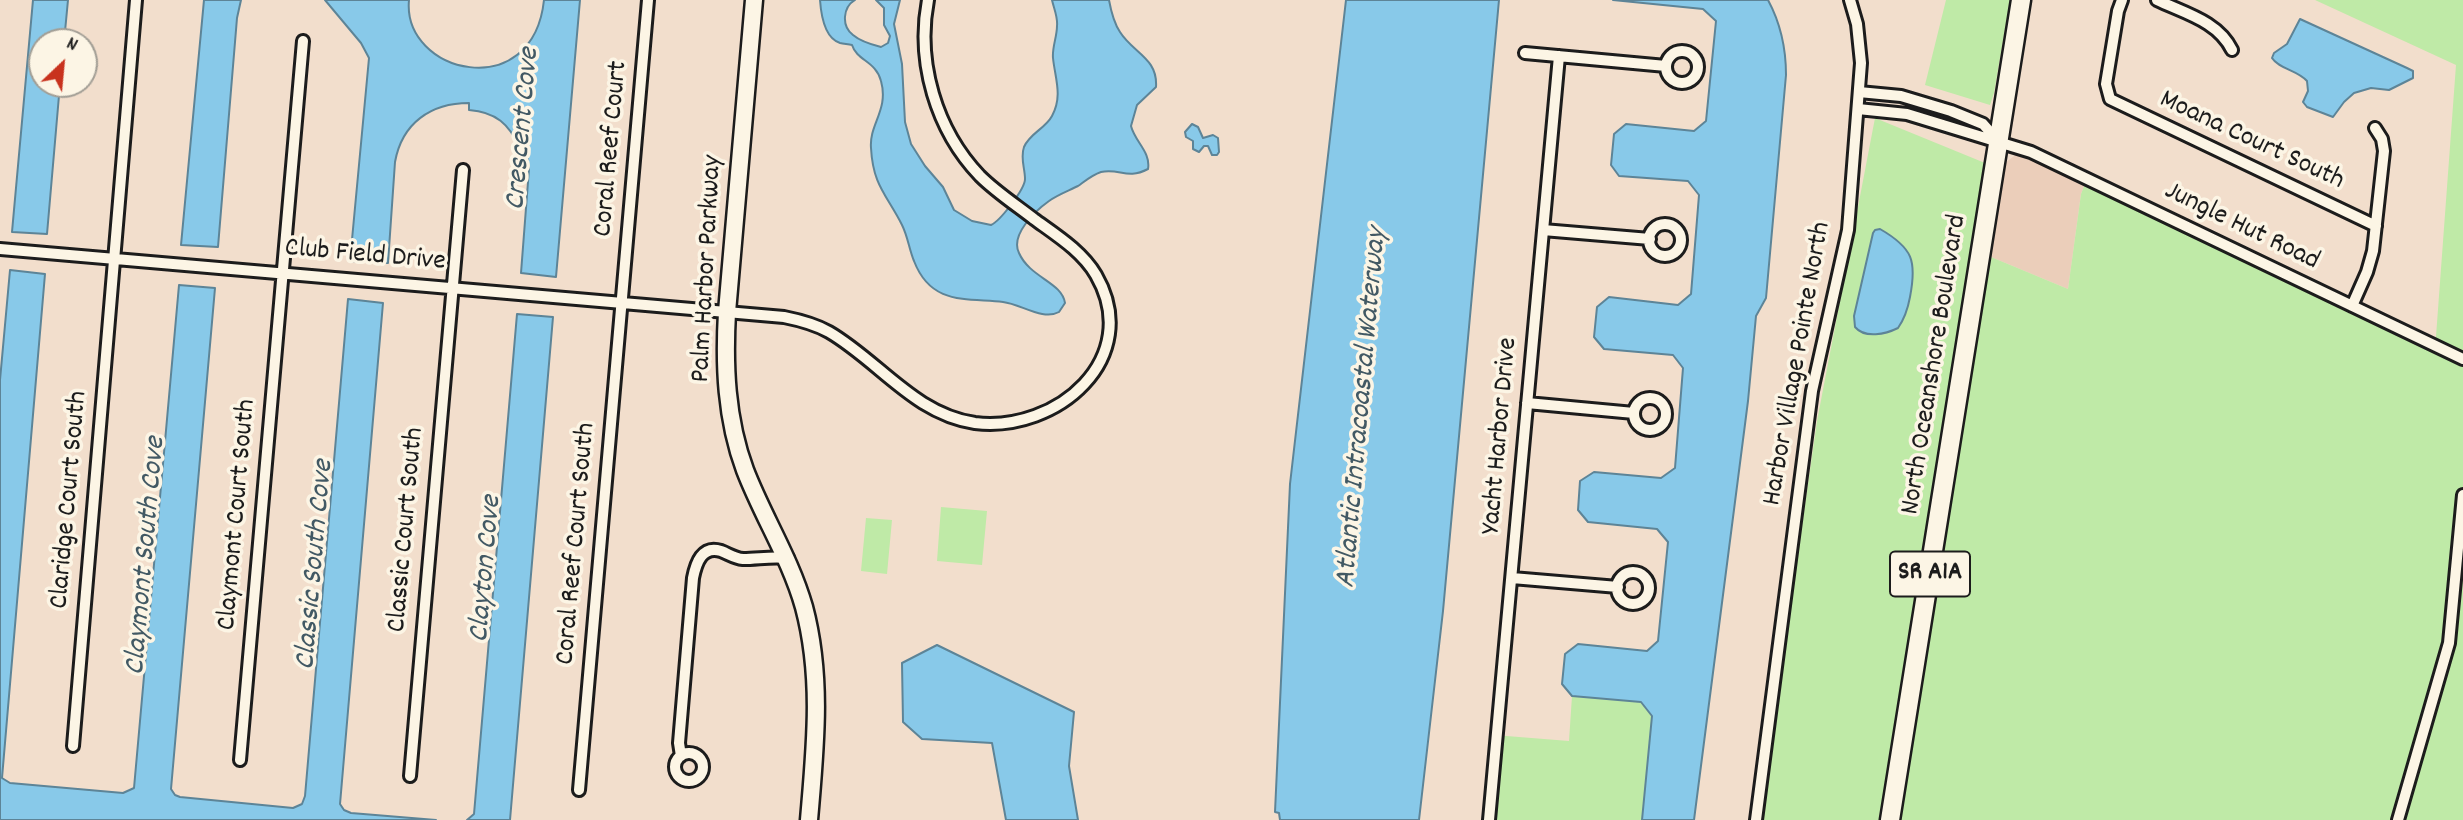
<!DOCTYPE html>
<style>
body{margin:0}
#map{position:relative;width:2463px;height:820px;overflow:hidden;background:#f2decc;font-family:Dekko,sans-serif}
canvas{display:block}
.north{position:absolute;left:28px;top:28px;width:70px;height:70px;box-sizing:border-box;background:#fcf5e5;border:2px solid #a29e95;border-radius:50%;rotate:26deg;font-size:19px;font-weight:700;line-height:28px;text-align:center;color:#1c1c1c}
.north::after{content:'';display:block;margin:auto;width:24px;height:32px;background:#c8321e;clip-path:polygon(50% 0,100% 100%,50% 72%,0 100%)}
</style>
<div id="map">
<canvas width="2463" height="820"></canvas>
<div class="north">N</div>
</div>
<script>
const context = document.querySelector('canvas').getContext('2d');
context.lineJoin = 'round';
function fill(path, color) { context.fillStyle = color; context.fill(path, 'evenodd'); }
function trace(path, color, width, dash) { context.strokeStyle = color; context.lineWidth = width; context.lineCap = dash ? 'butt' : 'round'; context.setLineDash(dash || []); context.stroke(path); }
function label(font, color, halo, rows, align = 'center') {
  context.font = font + ' Dekko,sans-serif'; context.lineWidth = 7; context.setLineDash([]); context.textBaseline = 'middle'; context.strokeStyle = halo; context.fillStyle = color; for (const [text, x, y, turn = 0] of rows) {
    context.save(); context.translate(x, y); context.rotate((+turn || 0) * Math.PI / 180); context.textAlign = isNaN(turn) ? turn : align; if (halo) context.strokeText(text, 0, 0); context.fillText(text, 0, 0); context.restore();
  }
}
fill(new Path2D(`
 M2018 153 2025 154 2086 181 2081 194 2068 289 1991 257 2005 163Z`), '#ebceba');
fill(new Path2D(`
 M1946 0H2010L1994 93 1990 105 1925 85Z
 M2315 0H2463V820H1895L1975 325 1991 257 2068 289 2081 194 2086 181 2435 350 2456 65Z
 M1875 118 1985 163 1965 325 1884 820H1760L1817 421Z
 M941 507 987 511 982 565 937 561Z
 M866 518 892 520 887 574 861 571Z
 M1572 696 1641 702 1652 716 1642 820H1486L1494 735 1569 741Z`), '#bfeaa7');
const water = new Path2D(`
 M33 0H68L64 42H42V84H60L47 234 12 232Z
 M204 0H241L237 18 218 247 181 245Z
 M325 0H409C402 74 533 105 544 0H580L556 277 521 273 529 169 526 147 520 148C509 124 496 112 469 110V103C431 103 402 123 395 162L388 263 350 261 369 58 361 43Z
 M820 0H855C843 7 841 26 853 35 860 41 873 45 881 47L888 43 890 36 884 25V8L876 0H900L894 24 902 64 905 122 911 144 925 166 943 187 954 210 972 221 991 225C1000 221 1025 189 1025 179 1025 168 1020 158 1024 147 1030 133 1045 129 1052 116 1063 96 1055 78 1053 58 1052 47 1057 37 1057 26 1058 17 1054 9 1052 0H1109C1111 11 1114 23 1120 32 1133 53 1158 58 1156 87L1137 105 1131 126C1135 142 1151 152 1148 169 1127 180 1120 168 1101 172 1092 175 1085 181 1078 186 1068 191 1057 195 1049 201 1035 211 1010 235 1019 253 1030 278 1062 282 1065 303L1059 312C1043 321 1021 304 1003 302 965 298 931 305 914 261 909 249 908 237 902 225 887 195 873 186 871 148 869 124 889 110 881 81 876 61 857 61 852 45 848 44 844 44 840 43 824 38 821 14 820 0Z
 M1346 0H1499L1443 611 1419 820H1280L1279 813 1275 812 1290 484Z
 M1613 0H1768C1781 24 1786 48 1786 75L1766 298 1756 316 1748 401 1694 820H1642L1652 716 1641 702 1572 696 1562 684 1565 654 1578 644 1647 651 1658 641 1668 542 1657 529 1588 522 1578 510 1580 481 1594 472 1661 478 1675 468 1683 368 1673 355 1604 349 1594 337 1597 307 1609 297 1678 305 1691 294 1699 195 1688 181 1619 176 1611 165 1614 134 1626 124 1694 131 1706 121 1716 21 1703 9Z
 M2300 19 2407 68 2413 71V78L2389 90 2371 88 2354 93 2344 102 2333 117 2307 107 2303 102 2308 91 2307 81C2297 70 2279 69 2272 58L2274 53 2287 44Z
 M1192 124 1198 127 1203 138 1213 135 1218 138 1219 152 1217 155H1212L1208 146H1204L1199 152 1193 149V141L1186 137 1185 132Z
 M1880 229C1913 248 1917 261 1910 297 1908 308 1905 318 1898 328 1886 334 1865 339 1855 327L1854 316 1873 233 1875 230Z
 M10 270 45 274 2 778 10 783 123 793 134 788 179 285 215 288 171 789 175 795 180 797 293 808 302 804 305 796 348 299 383 303 340 804 344 810 351 813 436 820H0V380Z
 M517 314 553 317 510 820H467L474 814Z
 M937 645 1074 712 1069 766 1078 820H1006L992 743 922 739 903 722 902 663Z`);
fill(water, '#88c9e9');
trace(water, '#5d8497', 2);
const street = new Path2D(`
 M2122 0 2118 11 2106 84 2110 99 2376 226
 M2157 0C2184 13 2218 21 2232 50
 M1666 67a16 16 0 1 1 32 0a16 16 0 1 1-32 0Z
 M1525 53 1666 66
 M1859 92 1901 96 1951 111 1983 124 1998 141
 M1858 109 1907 114 2031 152 2463 359
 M1649 240a16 16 0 1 1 32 0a16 16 0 1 1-32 0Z
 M1543 230 1650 239
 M0 249 784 317C799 320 815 324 829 332 879 361 914 414 975 423 1057 433 1144 358 1096 275 1082 251 1056 235 1034 219 1016 205 996 192 980 176 936 130 916 62 928 0
 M2352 306 2367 272 2373 251 2384 151 2382 139 2375 128
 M1634 414a16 16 0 1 1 32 0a16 16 0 1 1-32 0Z
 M1527 403 1634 413
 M1617 588a16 16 0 1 1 32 0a16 16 0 1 1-32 0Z
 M1512 578 1618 587
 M73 746 136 0
 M675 767a14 14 0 1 1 28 0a14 14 0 1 1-28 0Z
 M681 756 679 743 693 578C696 563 702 545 721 551 729 554 734 558 743 559 758 559 772 556 788 558
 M240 760 303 41
 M410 776 463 170
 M579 790 648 0
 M1489 820 1559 56
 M1756 820 1812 391 1848 230 1861 63 1857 24 1850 0
 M2398 820 2449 643 2463 495`);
const secondary = new Path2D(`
 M754 0 727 312C724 365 726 419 745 470 763 517 790 558 804 607 823 678 815 749 809 820`);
const primary = new Path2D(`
 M1890 820 2021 0`);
trace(street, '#1c1c1c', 16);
trace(secondary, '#1c1c1c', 21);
trace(primary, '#1c1c1c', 23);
trace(street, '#fcf5e5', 10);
trace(secondary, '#fcf5e5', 16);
trace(primary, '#fcf5e5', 18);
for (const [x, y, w] of [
 [1930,574,80]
]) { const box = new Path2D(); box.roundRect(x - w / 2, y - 22.5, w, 45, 5); context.fillStyle = '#fcf5e5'; context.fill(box); trace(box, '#1c1c1c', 2); }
label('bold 26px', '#1c1c1c', null, [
 ["SR A1A",1930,574]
]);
label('28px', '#1c1c1c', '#fcf5e5', [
 ["Moana Court South",2251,142,25],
 ["Coral Reef Court",613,149,-85],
 ["Jungle Hut Road",2241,228,26],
 ["Club Field Drive",365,257,5],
 ["Palm Harbor Parkway",709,269,-87],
 ["Harbor Village Pointe North",1799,364,-80],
 ["North Oceanshore Boulevard",1936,365,-81],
 ["Yacht Harbor Drive",1502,436,-85],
 ["Claridge Court South",71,500,-85],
 ["Claymont Court South",239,515,-85],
 ["Classic Court South",408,530,-85],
 ["Coral Reef Court South",578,544,-85]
]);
label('italic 30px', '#425964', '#fcf5e5', [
 ["Crescent Cove",525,129,-85],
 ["Atlantic Intracoastal Waterway",1364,408,-85],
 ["Claymont South Cove",148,556,-85],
 ["Classic South Cove",317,565,-85],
 ["Clayton Cove",488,569,-85]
]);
</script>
